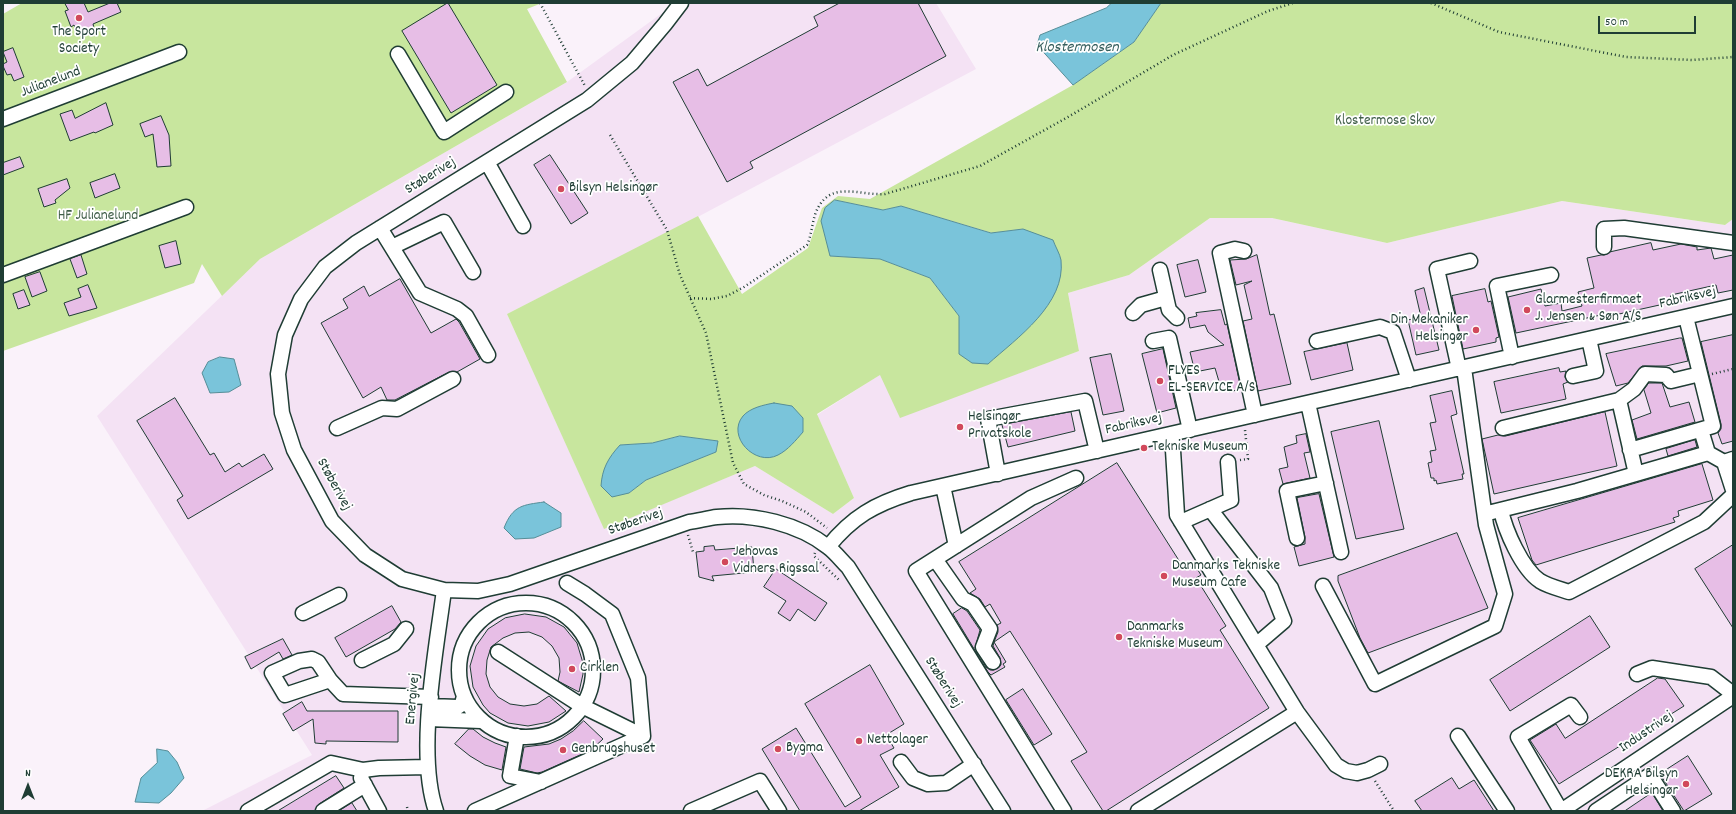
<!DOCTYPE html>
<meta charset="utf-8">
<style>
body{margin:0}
#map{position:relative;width:1736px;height:814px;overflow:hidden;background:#faf2fa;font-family:Dekko,sans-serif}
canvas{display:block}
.frame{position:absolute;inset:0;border:4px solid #1f3d34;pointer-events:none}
.north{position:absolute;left:8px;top:766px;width:40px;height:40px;-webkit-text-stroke:3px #fff;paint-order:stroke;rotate:0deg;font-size:11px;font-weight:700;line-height:16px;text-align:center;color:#1f3d34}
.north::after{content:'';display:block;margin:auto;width:14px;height:18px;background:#1f3d34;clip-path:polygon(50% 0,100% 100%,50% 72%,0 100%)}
.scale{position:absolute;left:1598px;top:16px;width:98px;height:18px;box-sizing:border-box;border:2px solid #1f3d34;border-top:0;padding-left:5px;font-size:12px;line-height:14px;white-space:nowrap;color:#1f3d34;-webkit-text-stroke:3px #fff;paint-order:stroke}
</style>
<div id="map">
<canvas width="1736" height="814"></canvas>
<div class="frame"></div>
<div class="north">N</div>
<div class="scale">50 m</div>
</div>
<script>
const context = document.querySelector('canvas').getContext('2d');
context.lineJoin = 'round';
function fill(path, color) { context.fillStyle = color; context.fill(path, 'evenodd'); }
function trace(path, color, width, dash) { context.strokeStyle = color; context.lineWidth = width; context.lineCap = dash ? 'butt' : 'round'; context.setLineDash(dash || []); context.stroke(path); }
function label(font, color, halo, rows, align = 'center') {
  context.font = font + ' Dekko,sans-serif'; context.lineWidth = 3.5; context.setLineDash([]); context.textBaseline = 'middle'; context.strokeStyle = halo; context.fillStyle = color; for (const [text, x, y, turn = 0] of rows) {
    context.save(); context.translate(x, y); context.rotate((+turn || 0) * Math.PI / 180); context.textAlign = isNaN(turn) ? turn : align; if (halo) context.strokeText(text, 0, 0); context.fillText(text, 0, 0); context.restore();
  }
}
fill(new Path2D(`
 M676 3H936L976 69 660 237 507 314 604 528 755 466 833 514 854 498 817 415 881 374 900 417 1079 351 1068 293 1129 275 1210 218H1272L1387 243 1562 201 1725 225 1733 219V811H202L312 755 97 416 260 259 567 82Z`), '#f4e2f4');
fill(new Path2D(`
 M22 3H542L527 9 567 82 260 259 222 296 202 264 194 283 3 351V14Z
 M1161 3H1733V219L1725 225 1562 201 1387 243 1272 218H1210L1129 275 1068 293 1079 351 900 418 880 375 817 414 854 498 833 514 755 466 604 529 507 314 698 216 742 294 808 248 822 208 838 196 870 199 1073 85 1134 42ZM835 200 883 210 901 206 992 233 1023 229 959 353V316L930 278 880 259 830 256ZM680 436 717 441 716 452 646 480 629 493 620 445 652 443Z`), '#c8e69e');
const water = new Path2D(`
 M1112 3H1161L1134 42 1073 85 1037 45 1040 35 1106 8Z
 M835 200 883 210 901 206 991 233 1023 229 1053 240C1055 246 1060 254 1061 260 1066 304 1017 338 988 364L972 363 959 354V316L930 278 880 259 830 256 821 221 825 208Z
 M220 357 234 359 241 385 229 392 210 393 202 373 208 362Z
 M774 403 792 406 803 418V432C796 440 788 450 778 455 755 467 726 436 743 416 750 408 763 405 774 403Z
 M680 436 718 441 716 452 646 480 629 493 612 497 601 486C602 469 608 458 620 445L652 443Z
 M544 502 561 513V527L534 538 515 539 504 528C513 505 523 505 544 502Z
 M157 749 168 751 177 762 184 778 171 793 159 803 135 802 141 778 157 763Z`);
fill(water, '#7ac4da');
trace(water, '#568e98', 1);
const building = new Path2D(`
 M65 3H84L88 12 110 3H117L121 12 93 24 94 28 78 35 74 25 71 27 65 11 68 10Z
 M448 3 497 85 451 113 402 31Z
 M840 3H918L946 56 750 162 753 168 727 182 673 82 698 69 707 86 818 26 814 17Z
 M13 48 24 77 14 81 11 74 7 75 3 66V64L7 62 3 52Z
 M106 103 113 125 95 133 94 132 70 141 60 114 72 110 75 118Z
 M161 116 169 135 171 166 157 167 153 134 145 137 140 124Z
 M550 155 588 213 571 224 534 165Z
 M20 157 24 167 3 175V163Z
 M115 174 120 188 95 198 90 183Z
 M67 179 70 188 55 200 56 203 44 207 38 189Z
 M176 241 181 264 165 268 159 246Z
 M1651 243 1653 250 1681 244 1697 247V250L1711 248 1714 259 1733 255V290L1718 293 1716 285 1671 295 1669 301 1664 304 1601 318V315L1516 333 1508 297 1541 289 1545 306 1561 303 1562 311 1582 306 1578 292 1594 288 1587 258 1601 255H1604L1610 252Z
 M81 255 87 274 77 278 70 259Z
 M1257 255 1270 315 1274 314 1291 384 1258 391 1243 321 1252 319 1244 285 1252 281 1236 285 1230 260 1246 259Z
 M1198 260 1206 292 1185 297 1177 265Z
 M40 272 47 291 32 297 25 277Z
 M400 279 431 333 456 319 459 322 480 359 457 372H449L395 400H387L381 387 363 398 321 323 348 308 343 299 364 286 369 296Z
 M88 285 97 308 69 316 64 303 81 297 78 289Z
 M1424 288 1439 350 1416 355 1408 320 1421 317 1415 291Z
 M1485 289 1488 302 1491 301 1499 337 1496 338V342L1463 349 1452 296Z
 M24 290 30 305 18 309 13 294Z
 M1221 310 1225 325 1227 324 1241 389 1229 392 1226 384 1220 385 1215 368 1195 372 1190 352 1224 345 1208 332 1205 325 1190 328 1188 318 1197 316 1196 313Z
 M1733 335V441L1722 444 1718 433 1721 429V424L1701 342Z
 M1680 338H1682L1688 361 1666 366H1642L1628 383 1616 386 1606 354Z
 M1347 343 1353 370 1311 380 1304 352Z
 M1163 349 1176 408 1157 413 1142 354Z
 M1111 354 1124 411 1103 415 1090 358Z
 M1559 368 1560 372 1566 371 1565 377 1568 382 1563 384 1566 399 1501 413 1494 382Z
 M1649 383H1662L1670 407 1689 402 1695 422 1637 439 1632 420 1651 413 1644 390Z
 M1452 391 1457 414 1451 416 1464 474H1462L1463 479 1437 484 1436 480 1434 481V478H1431L1428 463 1432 462 1430 451 1436 450 1430 423 1436 422 1430 396Z
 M175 398 210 455 214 453 225 472 239 463 242 467 264 454 273 469 188 519 177 500 183 496 137 421Z
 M1071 412 1075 431 1008 447 1002 425Z
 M1605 412 1617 466 1494 494 1482 439 1498 435 1505 436Z
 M1379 421 1404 529 1356 539 1331 432Z
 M1306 434 1310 452 1304 453 1310 478 1283 484 1279 469 1288 467 1284 447 1297 443 1296 436Z
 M1695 440 1697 447 1668 456 1666 449Z
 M1117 463 1185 570 1194 564 1201 575 1196 578 1226 626 1220 630 1269 708 1106 811H1103L1071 761 1087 752 1010 631 994 642 998 632 997 625 1001 623 990 604 985 607 980 599 970 593 976 589 959 562Z
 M1702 464 1713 500 1678 511 1679 516 1673 518 1675 522 1536 565 1532 560 1518 518Z
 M1319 494 1334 557 1299 566 1294 547 1305 544V537L1297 498Z
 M1457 533 1488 608 1368 653 1360 638 1338 581V576Z
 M1733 545V628L1695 569Z
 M714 546 715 550 752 547 754 572 712 576 714 581 699 577 696 552 704 551V547Z
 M776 569 827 603 815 621 798 609 790 621 778 613 786 601 764 587Z
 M392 606 401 622 395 629 346 657 335 638Z
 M962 608 967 611 980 630 975 648 986 667 990 670H994L1001 665 1000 658 993 646 994 642 1006 662 1003 664 1005 667 991 675 988 672 953 614Z
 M525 614 546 617 564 627 577 643 583 663V674L579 692 558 681 560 672 559 658 552 646 542 637 529 632 515 633 503 638 491 647 487 660 486 674 490 687 498 697 510 704 524 706 537 704 549 696 566 711 549 722 528 726 508 723 490 713 483 705 473 687 470 666 476 646 488 629 505 618Z
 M1590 616 1610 647 1510 711 1490 680Z
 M283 639 292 655 283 659 279 652 251 669 245 657Z
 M870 665 904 724 886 735 894 748 880 755 899 787 859 811H800L762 749 796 728 845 807 861 797 805 704Z
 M1658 678 1665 679 1684 706 1559 784 1530 740 1556 724 1565 738Z
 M1023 689 1052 734 1034 745 1006 700Z
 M302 702 307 711H398V742L326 741V744L315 743 313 719 293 731 283 714Z
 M584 721 603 739 591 750 542 772 537 773 520 769 524 747 549 744 561 739 573 731Z
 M469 729H473L483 737 495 743 506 747 502 770 485 765 470 756 455 744Z
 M1688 756 1712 794 1684 811 1660 774Z
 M336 776 344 788 319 804 315 811H278Z
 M1452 778 1459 789 1474 780 1494 811H1422L1415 801Z
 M1652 793 1663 811H1625Z
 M352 803 357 811H339Z`);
fill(building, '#e7bee6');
trace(building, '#1f3d34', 1);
const minor = new Path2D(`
 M681 3 665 24 632 63 587 100 356 243 325 267 301 299 285 335 278 374 282 413 294 450 332 521 365 555 402 579 444 590 478 591 510 584 689 522C698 521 708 518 717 517 753 513 799 524 828 547 835 552 841 560 848 567L1003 811
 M398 54 444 132 506 92
 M3 119 179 52
 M487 162 523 226
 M380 228 420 293 457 309 466 316 488 355
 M392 247 444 222 473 272
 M1604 247V229L1624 228 1733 243
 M1244 251 1235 249 1220 253 1255 415
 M1160 270 1169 310 1177 318
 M3 275 186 207
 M1133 313 1141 305 1166 298
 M1153 341 1169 338 1190 430
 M1317 341 1380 327 1393 332 1409 380
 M1512 357 1497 286 1551 275
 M1459 369 1437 269 1470 261
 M1573 376 1596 371 1589 339
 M1619 400 1634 389 1645 374 1666 375 1671 381 1700 374
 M1308 403 1341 552
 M337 428 382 408 397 409 453 379
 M1503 428 1619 400 1636 474
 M1701 430 1708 453
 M1172 434 1177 515 1297 712 1336 765 1346 771 1357 773 1368 770 1380 764
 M1630 450 1713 426 1686 317
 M1724 462 1733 490
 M998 474 988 419 1085 401 1097 451
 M943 486 956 546
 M1210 509 1271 588 1284 621 1256 645
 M1501 510C1505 530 1522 569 1540 581 1548 586 1560 589 1569 592L1704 522 1733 495
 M1492 512 1577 491 1708 453 1724 462 1733 459
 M1181 522 1231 500 1228 462
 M1297 538 1287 491 1326 483
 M828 547C852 517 875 504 911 493L1733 306
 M935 559 963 599 973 604 990 629 983 647 993 662
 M1323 586 1375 684 1495 626 1505 594 1486 525 1464 368
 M459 670a67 67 0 1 1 134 0a67 67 0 1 1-134 0Z
 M303 613 339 595
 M498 652 582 706 643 736
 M362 660 394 644 406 629
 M1637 674 1652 668 1711 677 1733 694
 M330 680 285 695 272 673 299 661 312 659 318 662 330 680 343 694 431 697
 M430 706 458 707 462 704 464 696
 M429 719 481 721
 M517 736 510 776 541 782
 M1458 736 1507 811
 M901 762 913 778 928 784 946 783 974 764
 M248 811 331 763 363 770
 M323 811 365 785
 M379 811 361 778 363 770 379 768 428 767
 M436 811C416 753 436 652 444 590
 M475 811 643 736 638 678 612 614 585 594 567 583
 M691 811 760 781 779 811
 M1064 811 916 571 1031 498 1076 478
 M1138 811 1297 712
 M1561 811 1733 696
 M1561 811 1518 737 1571 705 1580 717
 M1596 811 1650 775 1673 811`);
trace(minor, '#1f3d34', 17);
trace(new Path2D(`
 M540 3 585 86
 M1431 3 1499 32 1626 57 1692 60 1733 57
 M610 135 667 230 680 275 706 333 733 463 744 484 764 495 782 501 806 512 827 528
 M690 298 711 299 727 296 744 287 807 245C812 234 812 222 816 212 830 179 859 196 885 194L980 166 1068 117 1173 55 1268 11 1293 3
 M1712 374 1733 369
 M1240 460 1248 459 1245 430
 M688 535 693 552
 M815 553 814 556 840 581
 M1375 781 1394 811
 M407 807 408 811`), '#1f3d34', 2.5, [1, 3]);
trace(minor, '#fff', 14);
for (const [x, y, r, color] of [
 [79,18,4,"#d1495b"],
 [561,189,4,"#d1495b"],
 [1527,310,4,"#d1495b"],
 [1476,330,4,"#d1495b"],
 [1160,381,4,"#d1495b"],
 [960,427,4,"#d1495b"],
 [1144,448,4,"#d1495b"],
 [725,562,4,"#d1495b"],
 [1164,576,4,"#d1495b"],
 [1119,637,4,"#d1495b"],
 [572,669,4,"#d1495b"],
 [859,741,4,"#d1495b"],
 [778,749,4,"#d1495b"],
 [563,750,4,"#d1495b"],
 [1686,784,4,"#d1495b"]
]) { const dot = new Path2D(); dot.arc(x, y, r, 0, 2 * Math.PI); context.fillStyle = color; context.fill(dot); trace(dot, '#fff', 1.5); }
label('15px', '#1f3d34', '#fff', [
 ["The Sport",79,33,"center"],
 ["Society",79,50,"center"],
 ["Bilsyn Helsingør",569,189],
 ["Glarmesterfirmaet",1535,301],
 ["J. Jensen & Søn A/S",1535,318],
 ["Din Mekaniker",1468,321,"right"],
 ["Helsingør",1468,338,"right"],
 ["FLYES",1168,372],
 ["EL-SERVICE A/S",1168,389],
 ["Helsingør",968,418],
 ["Privatskole",968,435],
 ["Tekniske Museum",1152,448],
 ["Jehovas",733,553],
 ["Vidners Rigssal",733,570],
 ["Danmarks Tekniske",1172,567],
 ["Museum Cafe",1172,584],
 ["Danmarks",1127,628],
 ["Tekniske Museum",1127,645],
 ["Cirklen",580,669],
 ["Nettolager",867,741],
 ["Bygma",786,749],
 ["Genbrugshuset",571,750],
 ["DEKRA Bilsyn",1678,775,"right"],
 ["Helsingør",1678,792,"right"]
], 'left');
label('15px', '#1f3d34', '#fff', [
 ["Julianelund",51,83,-21],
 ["Støberivej",431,177,-32],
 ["Fabriksvej",1688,299,-13],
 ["Fabriksvej",1134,425,-13],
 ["Støberivej",333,485,61],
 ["Støberivej",636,523,-19],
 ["Støberivej",942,683,58],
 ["Energivej",414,699,-85],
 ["Industrivej",1647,733,-34]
]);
label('15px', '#415f49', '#fff', [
 ["Klostermose Skov",1385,122],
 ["HF Julianelund",98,217]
]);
label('italic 16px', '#365f5e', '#fff', [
 ["Klostermosen",1077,49]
]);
</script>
